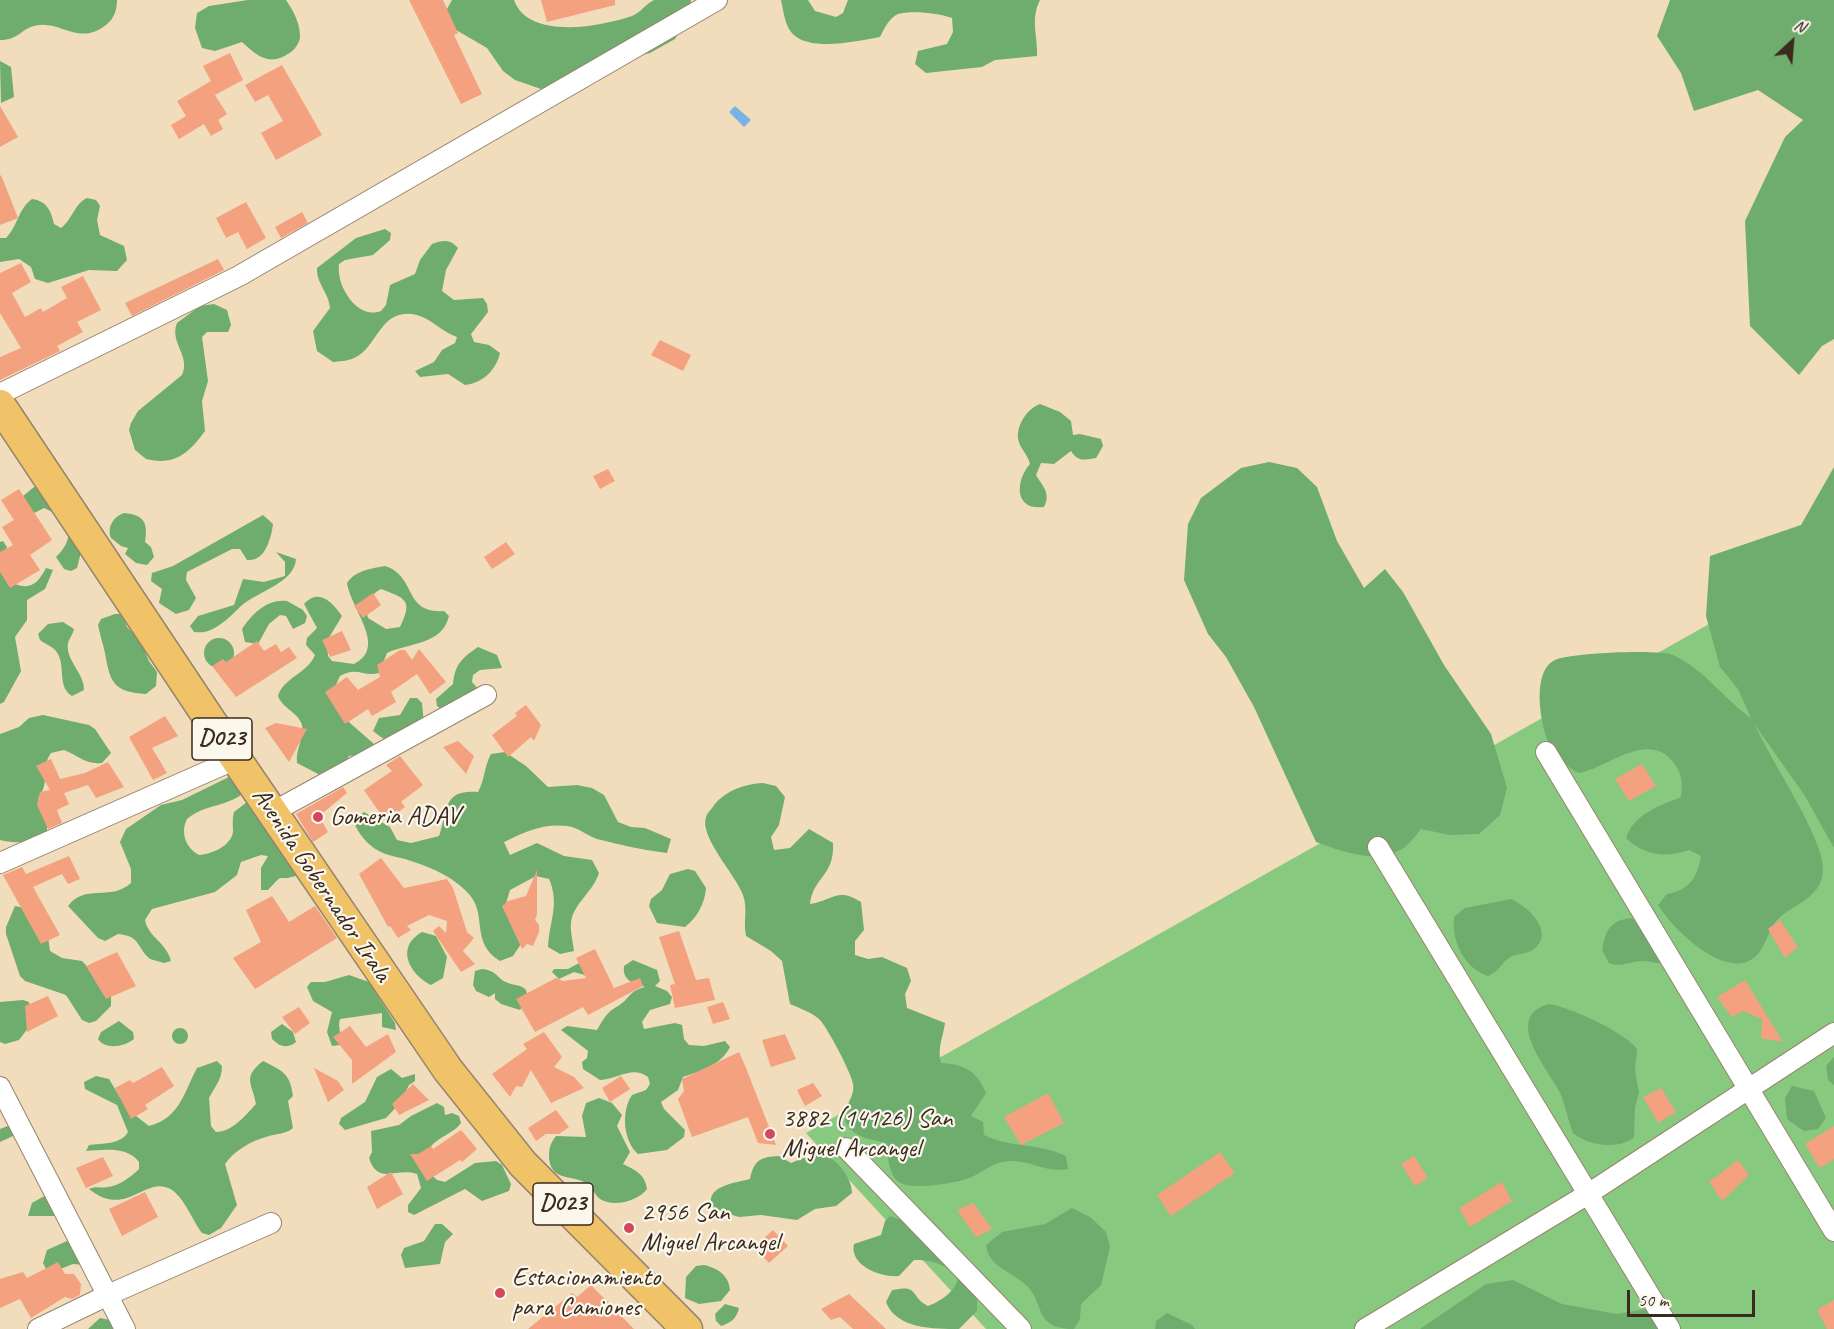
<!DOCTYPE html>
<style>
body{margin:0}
#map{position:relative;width:1834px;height:1329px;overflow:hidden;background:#f1ddbc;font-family:Caveat,sans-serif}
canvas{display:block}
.north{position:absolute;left:1762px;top:12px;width:60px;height:60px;-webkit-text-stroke:4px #fbf7ec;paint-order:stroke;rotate:26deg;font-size:16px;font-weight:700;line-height:24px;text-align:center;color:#3b2a1e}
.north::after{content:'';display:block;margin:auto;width:21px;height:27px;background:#3b2a1e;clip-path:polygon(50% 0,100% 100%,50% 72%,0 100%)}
.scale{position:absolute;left:1627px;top:1290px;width:128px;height:27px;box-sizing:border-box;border:3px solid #3b2a1e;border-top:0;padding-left:8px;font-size:18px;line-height:21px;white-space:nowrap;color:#3b2a1e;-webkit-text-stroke:4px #fbf7ec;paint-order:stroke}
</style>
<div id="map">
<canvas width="1834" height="1329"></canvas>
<div class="north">N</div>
<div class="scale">50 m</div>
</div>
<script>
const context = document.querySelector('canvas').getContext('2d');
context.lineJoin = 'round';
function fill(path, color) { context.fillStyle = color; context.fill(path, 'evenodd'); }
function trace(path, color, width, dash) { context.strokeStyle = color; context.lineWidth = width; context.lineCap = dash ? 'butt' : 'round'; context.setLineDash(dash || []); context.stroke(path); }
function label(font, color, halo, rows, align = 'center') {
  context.font = font + ' Caveat,sans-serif'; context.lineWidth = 4.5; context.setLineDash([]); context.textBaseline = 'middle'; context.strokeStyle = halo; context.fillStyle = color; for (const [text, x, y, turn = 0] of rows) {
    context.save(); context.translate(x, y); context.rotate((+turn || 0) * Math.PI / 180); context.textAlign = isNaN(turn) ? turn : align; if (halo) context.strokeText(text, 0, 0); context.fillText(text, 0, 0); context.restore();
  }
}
fill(new Path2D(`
 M1741 606 1834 757V1329H986L806 1133Z`), '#88c980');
fill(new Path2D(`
 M0 0H117C117 10 114 19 106 25 78 47 60 19 34 26 21 29 19 40 0 40Z
 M248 0H286C293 10 300 23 300 36 300 42 296 48 291 52 270 67 258 57 242 42L215 51 202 48 195 28 197 13 209 6Z
 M452 0H514C528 40 600 27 632 16 640 13 647 3 654 0 663 0 681 0 691 0L690 14 675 39 650 53 621 60 556 87 541 89 515 80 503 71 487 48 451 27 443 16Z
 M781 0H808L815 11 836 17 843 13 848 0H1040C1030 20 1038 35 1037 56L995 60 982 67 926 73 915 64 918 51 947 44 953 32 952 18C940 13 911 10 898 14 889 18 884 29 880 37 856 41 801 55 788 27 784 19 783 8 781 0Z
 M1670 0H1834V339L1822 346 1799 375 1750 326 1745 221 1785 137 1803 120 1758 90 1694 111 1681 73 1657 36Z
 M0 61 11 67 14 97 1 103Z
 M87 198 96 200 100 206 97 220 100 235 124 246 127 260 117 271 89 270 48 283 35 279 31 267 19 259 0 262V238H6C18 226 18 209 32 199 47 201 51 211 54 224L61 228C72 220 75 203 87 198Z
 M385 229 391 233 390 240 373 255 345 260 339 264C336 286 357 320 381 311L386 305 390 285 415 274 420 260 432 244C443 240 450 239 458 248L446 270 442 291 454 300 483 298 487 304 488 312 471 334 474 342 489 345 500 353C496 370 483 383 465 385L448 374 420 377 415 371 434 362 442 350 455 343 457 337C442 332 432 319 417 315 381 306 378 346 356 357 350 361 341 361 333 362L317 351 313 331 330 308C329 293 316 283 317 268L356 238Z
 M214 304 227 310 231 325 228 332H207L202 337 208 381 202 401 205 431C189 453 175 466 146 459L135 450 129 430 131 423 138 411 182 375C191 356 169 342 177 323L200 306Z
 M1040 404 1060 412 1071 421 1073 435 1080 434 1101 439 1103 446 1096 458C1084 460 1078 462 1071 451L1054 464 1041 463 1036 475C1043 487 1051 493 1044 507 1014 511 1015 481 1030 464 1028 454 1019 448 1018 438 1017 424 1027 409 1040 404Z
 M1269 462 1297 468 1317 487 1337 541 1364 588 1385 569 1403 592 1444 665 1491 734 1507 788 1500 815 1479 834 1450 835 1421 829C1416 835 1409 845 1402 849 1377 865 1341 851 1316 842L1254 707 1226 657 1208 634 1184 580 1188 524 1201 498 1241 468Z
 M1834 467V848L1805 796 1755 725C1770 760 1823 836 1823 869 1823 896 1797 903 1780 917 1768 927 1767 946 1756 956 1728 983 1672 929 1658 905L1667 894C1689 890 1697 879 1701 856L1689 850C1665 858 1645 856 1626 838 1634 814 1659 806 1681 797 1683 783 1682 773 1673 762 1647 729 1605 770 1578 773 1566 766 1557 758 1550 745 1540 726 1531 671 1555 660 1570 653 1659 649 1673 655 1704 669 1724 699 1751 718L1738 689 1720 667 1706 616 1710 556 1801 525Z
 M34 487 42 488 82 548 77 568 71 571 64 569 56 557C77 537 70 519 44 508L32 514 23 496Z
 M124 513C145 515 148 523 145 542L151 547 154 557 147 565 136 563 125 554 128 548 121 546 111 538C107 527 113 517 124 513Z
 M263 515 273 524C271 539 265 562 247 560L240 549H232L187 572 186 580 196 598 189 610 176 614 159 603 162 589 151 581 152 573 173 566Z
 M3 541 7 547 2 561 13 583C31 591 38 583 46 568L53 570 45 589 27 600V620L15 637 21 671 4 702 0 704V542Z
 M276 552 296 559C295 583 256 592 241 606 231 616 221 626 208 631 203 633 198 632 194 632L190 626 198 616 234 605 243 579 264 582 285 576V562Z
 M385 566C417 576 403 614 444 611L449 616C442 645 411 642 387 653L379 673C364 677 356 666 340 676L334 689 342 716 374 744 363 754 349 756 342 768 322 776 297 763C295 750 305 736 302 725 299 713 282 708 278 696 284 677 307 674 315 655L306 645 307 638 317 628 304 604C319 587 333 603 342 616L327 641 328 656 332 661 354 664C388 647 351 610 347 583 356 570 370 569 385 566ZM381 589C404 598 414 599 400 627L386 629 368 618C364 606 369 595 381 589Z
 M287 601 303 610 307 616 305 623 293 629 286 616 280 615 269 624 258 644 245 642 242 629C253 613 267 599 287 601Z
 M115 614H122L127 627 141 642 149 661 157 672 156 686 146 694C114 692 110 683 105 653 103 644 100 635 98 625L101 619Z
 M63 622 74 629C73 634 69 639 68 643 65 660 85 674 84 690L72 696C56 686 67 665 56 651 52 646 45 644 40 640L38 634 48 624Z
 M204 653a15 15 0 1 1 30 0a15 15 0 1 1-30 0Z
 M478 647 497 655 502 668 480 670 473 675 472 682 481 692 443 710 437 706 436 699 453 684C455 664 462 658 478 647Z
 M410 698H417L422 703 424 724 385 740 373 731 379 718 400 715Z
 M43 715 89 725 95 729 111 753 102 763C85 765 78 755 64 750L51 753C39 771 52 778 38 799L47 826V833C34 843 15 844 0 840V734L19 727 29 718Z
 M505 752 526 766 548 787 577 785 592 788 604 795 618 822 631 827 645 828 671 839 667 853C644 850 620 845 597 839 587 836 578 827 567 826 544 823 524 832 504 842L510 855 537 843 564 856 592 860 599 873C593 892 573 904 571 922 570 931 573 942 574 951L560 954 548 947C549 922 560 904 549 879L536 876 510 890 506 903 521 944 513 956 500 961C468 941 490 913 466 891 449 874 427 866 405 859 397 857 386 855 379 851 367 845 357 832 353 820L364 812 390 827 397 840 411 843 439 836C448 811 442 789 478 792 485 779 484 767 491 754Z
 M233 775 246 791C229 807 204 804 187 819 180 833 186 848 199 855 212 854 231 846 233 832 233 825 232 819 234 812L251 799 295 869 296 876C274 882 286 871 268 890H261V868L268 856 261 855 241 862 237 875 215 892 152 909 145 920C148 937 167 943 171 961L164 963 150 959C136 947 141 936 118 934L105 941 98 938 68 906C85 883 109 902 131 883V869L120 842 126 829 161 805 182 800Z
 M763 783 776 786 785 797 779 825 771 837 774 850 790 848 809 829 833 843C835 876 813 877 810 904 834 900 837 887 861 902L864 930 855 941V955L868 959 882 957 907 968 911 981 905 994 907 1008 945 1023C943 1038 937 1048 941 1063 964 1064 977 1071 986 1093L971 1116 983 1122 984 1135C1010 1148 1039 1143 1066 1156L1068 1169C1045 1173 1031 1160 1010 1161 995 1161 984 1171 972 1177 958 1183 911 1191 899 1182 888 1174 888 1155 886 1143 869 1139 840 1135 846 1110 848 1101 855 1094 853 1084 852 1074 826 1025 819 1019 811 1012 799 1008 790 1004L782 961 771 951 746 936C743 922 748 909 743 895 736 875 699 837 706 817 707 813 712 809 714 805 726 790 745 784 763 783Z
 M688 869 695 871 706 888C705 903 697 918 685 927L657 923 649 906 651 899 662 890 670 874Z
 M1511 899C1527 906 1555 931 1535 948 1527 956 1517 952 1509 958 1500 964 1499 972 1488 976 1465 969 1451 941 1454 917L1465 908Z
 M15 906 29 909 48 937 50 951 62 958 82 961 111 992V1006L96 1021 89 1023 82 1020 66 995 25 981 20 976 6 934V927Z
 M1632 918 1670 950 1667 962C1658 965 1651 961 1643 961 1630 961 1621 968 1609 963L1602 950C1606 930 1610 920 1632 918Z
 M422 932 436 936 447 957 443 978 431 985C409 974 395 947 422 932Z
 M633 960 657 970 660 981 655 986 667 991 672 997 670 1004 650 1010 642 1022 644 1029 675 1023 682 1025 684 1039 689 1045 704 1046 725 1041 730 1047C721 1065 701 1071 683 1077L678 1090 661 1102 664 1109 685 1130 684 1137 667 1150 638 1154C623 1141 621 1111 632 1095L646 1090 650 1084 648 1077C632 1065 618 1079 600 1080L583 1069 582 1062 587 1058 588 1051 561 1030 567 1026 597 1030C604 1018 607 1012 618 1006 630 999 628 991 645 987 634 983 622 981 624 966Z
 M581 962 588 976 574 972 559 979 552 972 554 969H568Z
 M482 969C497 970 498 980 508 983 516 986 520 984 526 990L528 997 520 1010 501 1004 495 999V993L489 997 476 991 473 985 475 971Z
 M349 975 369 982 395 1023 396 1030 382 1027V1013L340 1019C337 1028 343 1035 340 1045L332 1046 327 1032 332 1012 313 1001 307 987 311 982H325Z
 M23 1000 29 1002 32 1023 19 1040 5 1044 0 1042V1002Z
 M1549 1004C1569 1007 1625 1032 1637 1049L1635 1071 1639 1093 1635 1107 1634 1137C1620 1150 1588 1146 1573 1133 1568 1121 1566 1106 1560 1093 1549 1070 1501 1017 1549 1004Z
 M119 1021 133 1032 134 1039C124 1047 105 1050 98 1039L101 1032Z
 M282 1024 293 1032 296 1042C287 1049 280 1047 272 1039L271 1032Z
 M172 1036a8 8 0 1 1 16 0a8 8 0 1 1-16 0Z
 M1834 1057V1085L1828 1080 1826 1066Z
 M217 1061 222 1066C222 1080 215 1086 209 1098L211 1126 216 1132C232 1132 245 1116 256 1104 252 1082 242 1078 263 1061 283 1071 290 1073 293 1096L288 1101 293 1128C285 1135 276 1133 266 1137 251 1141 234 1151 225 1164L237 1205 221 1228 209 1235 202 1233C192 1220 185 1199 172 1190 146 1173 127 1220 89 1189 96 1185 100 1189 108 1187 119 1186 132 1176 139 1169V1162C127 1146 104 1150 86 1151L89 1145C102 1143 121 1145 128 1132L117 1105 85 1089 84 1082 96 1076 109 1079 127 1109 149 1126C180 1118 184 1092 197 1068Z
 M391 1069 402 1078 415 1074V1081L409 1085 400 1103 386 1118 345 1130 339 1124 341 1118 365 1102 377 1077Z
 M1792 1086 1814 1091 1826 1118 1818 1129 1804 1131 1787 1119 1785 1098Z
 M599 1098 612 1103 622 1115 617 1126 630 1152 623 1164C635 1170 645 1174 647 1189 638 1201 614 1208 600 1199 594 1194 591 1185 584 1182 569 1175 551 1180 549 1158 549 1148 550 1144 556 1136L586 1137 582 1116 586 1103Z
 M437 1103 444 1107 445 1115 452 1113 459 1116 461 1123C453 1134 438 1136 428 1150L427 1171 437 1180 445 1182 475 1163 496 1161 502 1165 511 1184 509 1191 482 1201 465 1189 414 1215 408 1212V1205L421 1188 417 1174C396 1167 378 1186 369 1158L372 1152 371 1131 399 1125 411 1116Z
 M13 1124 15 1135 0 1142V1129Z
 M818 1152C834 1156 852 1176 852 1193L836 1206 815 1209 797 1220 761 1215 739 1217 713 1209C702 1186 735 1183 750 1179 754 1160 760 1157 779 1156L791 1163Z
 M48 1194 56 1216H28L32 1203Z
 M1072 1208 1090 1217 1106 1232 1110 1247 1101 1285 1081 1304 1080 1319 1074 1329C1033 1329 1045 1303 1027 1286 1013 1272 988 1267 986 1245L1002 1232 1045 1224Z
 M890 1216 910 1223 977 1296V1311L959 1329C934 1329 896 1329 886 1302L892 1290C920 1284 909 1296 928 1306 941 1301 955 1292 958 1278 950 1265 929 1259 914 1260L899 1276C882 1278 849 1266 854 1244L881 1235 885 1221Z
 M435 1224H442L453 1234 445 1242 440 1264 405 1268 401 1255 404 1248 424 1241Z
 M67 1241 84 1252 87 1265 73 1264 53 1272 46 1269 43 1263 47 1250Z
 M704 1265C717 1268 729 1275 730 1290L721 1301 699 1304 685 1298 686 1277 696 1266Z
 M1513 1280 1562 1304 1617 1314 1645 1309 1657 1315 1660 1329H1420L1486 1284Z
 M725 1304 739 1308C737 1318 731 1323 721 1326L716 1321 715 1314Z
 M1167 1313 1192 1325 1195 1329H1155L1156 1321Z
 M100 1318 115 1321 120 1329H88Z`), '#6ead6e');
fill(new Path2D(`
 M735 106 751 120 744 127 729 112Z`), '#77b2e9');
fill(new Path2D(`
 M409 0H443L458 33 454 35 482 94 461 104Z
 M541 0H615V5L547 22Z
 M230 53 243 80 215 95 227 114 218 120 223 129 211 136 204 124 179 139 171 125 186 116 177 101 211 81 203 66Z
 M282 65 322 135 276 160 261 133 283 121 268 95 255 102 245 85Z
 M0 106 18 137 0 147Z
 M1 175 18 218 0 225V176Z
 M246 202 266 238 247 249 238 232 226 238 216 218Z
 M302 212 308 223 281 238 275 227Z
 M218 259 224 270 132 316 125 303Z
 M21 263 31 282 12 293 25 317 41 308 43 312 67 298 61 287 83 276 101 310 77 322 83 332 57 346 60 351 0 380V357L21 348 0 313V273Z
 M660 340 691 355 683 371 651 355Z
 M608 469 615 481 600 489 593 476Z
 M19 489 52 540 30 555 40 570 10 588 0 572V552L13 545 2 527 14 520 1 500Z
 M506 542 515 554 492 569 484 557Z
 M373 593 381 605 363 618 354 606Z
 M342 631 351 650 330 657 322 640Z
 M257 641 264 651 276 644 281 652 289 647 297 658 236 697 212 666 223 659 226 662Z
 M419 649 446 682 430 694 417 674 391 692 396 702 372 716 368 709 345 724 325 692 347 677 358 690 380 677 377 665 400 650H405L412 660Z
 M526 705 541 725 534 741 531 737 508 757 492 735 517 716 515 713Z
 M165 716 178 736 152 748 167 773 153 780 129 737Z
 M276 723 307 729 289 762 265 728Z
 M458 741 474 756 466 774 443 747Z
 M400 756 423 785 401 802 405 807 386 822 364 790 392 771 386 765Z
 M51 759 60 779 85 773 108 762 124 787 96 798 88 785 64 793 69 804 57 810 62 823 48 829 37 805 40 792 50 790 36 766Z
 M1642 764 1656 786 1629 801 1615 779Z
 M343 787 347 793 319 816 328 832 313 842 296 814Z
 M69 856 80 879 68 884 62 874 33 887 60 935 41 944 3 875 22 867 26 874Z
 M381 858 404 888 447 879 453 888 467 932 474 938 463 951 475 964 461 972 433 931 439 926 446 933 447 921 429 915 407 926 411 930 398 938 390 926 388 927 359 874Z
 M537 870V914L535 920 539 925V932L533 946 527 944 522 949 502 906 508 901 526 896Z
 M272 896 289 922 315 906 337 938 255 989 233 958 261 942 246 910Z
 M1780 920 1798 947 1785 958 1768 929Z
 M679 931 696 980 709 978 715 1000 675 1008 670 985 675 984 659 937Z
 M595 949 614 988 640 978 643 986 588 1015 583 1007 535 1032 516 999 556 978 563 981 586 978 576 958Z
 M117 952 136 986 106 999 86 966Z
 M1745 980 1772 1024 1783 1042 1761 1038 1762 1019 1743 1011 1732 1017 1717 997Z
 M48 996 58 1016 27 1032 25 1006Z
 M723 1002 730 1019 713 1024 707 1007Z
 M299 1007 310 1023 295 1034 282 1017Z
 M350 1026 366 1047 388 1034 396 1052 352 1084V1060L333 1037Z
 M544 1032 562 1057 554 1067 574 1077 584 1088 551 1103 531 1070 522 1087 516 1086 510 1097 492 1074 527 1049 523 1044Z
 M785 1034 796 1059 771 1067 762 1040Z
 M739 1052 746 1068 776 1145 758 1143 748 1117 692 1137 678 1099 684 1091 682 1079Z
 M162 1067 174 1086 145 1105 148 1109 131 1119 115 1088 130 1080 133 1083Z
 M314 1068 338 1081 344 1090 328 1102Z
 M621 1076 630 1089 610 1102 602 1088Z
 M813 1083 822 1096 805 1106 797 1090Z
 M413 1084 429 1100 399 1115 392 1104Z
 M1661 1088 1676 1112 1658 1123 1643 1097Z
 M1048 1093 1064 1123 1021 1145 1004 1117Z
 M556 1110 569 1127 559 1134H546L536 1141 528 1128Z
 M1834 1126V1159L1820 1168 1805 1144Z
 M461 1130 477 1149 462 1162 460 1160 427 1181 410 1154H418L431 1146 433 1149Z
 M1220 1152 1235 1173 1171 1216 1157 1195Z
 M1414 1156 1428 1178 1415 1186 1401 1164Z
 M103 1157 113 1176 86 1188 76 1168Z
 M1738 1160 1749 1175 1722 1201 1709 1182Z
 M391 1172 403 1194 377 1209 367 1187Z
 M1502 1182 1512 1201 1470 1227 1459 1208Z
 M145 1192 158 1217 122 1236 109 1209Z
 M973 1203 992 1229 976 1237 957 1210Z
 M773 1230 788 1246 769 1263 754 1247Z
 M58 1262 65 1274H74L81 1284 80 1295 72 1299 65 1297 31 1318 20 1299 0 1308V1279L23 1272 27 1278Z
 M591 1285 634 1329H528L572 1293 577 1297Z
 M849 1294 886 1329H853L840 1317 831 1320 821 1309Z
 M1834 1300V1329H1827L1817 1310Z`), '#f3a17e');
const minor = new Path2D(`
 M0 394 239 276 717 0
 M1546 752 1834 1231
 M273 812 486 695
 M1378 847 1670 1329
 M0 863 236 759
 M0 1087 125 1329
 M846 1148 1021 1329
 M38 1329 108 1295 271 1223
 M1365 1329 1588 1194 1834 1033`);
const primary = new Path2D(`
 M0 405 236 759 448 1070 523 1164 687 1329`);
trace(minor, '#96846d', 22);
trace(primary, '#96846d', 33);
trace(minor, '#fff', 20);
trace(primary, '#f0c369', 30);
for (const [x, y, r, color] of [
 [318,817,6,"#d1495b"],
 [770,1134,6,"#d1495b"],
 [629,1228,6,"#d1495b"],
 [500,1293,6,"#d1495b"]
]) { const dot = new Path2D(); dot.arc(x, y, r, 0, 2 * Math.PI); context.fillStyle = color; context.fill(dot); trace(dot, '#fbf7ec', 2); }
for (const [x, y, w] of [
 [222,739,60],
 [563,1204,60]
]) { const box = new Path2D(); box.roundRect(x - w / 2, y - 21, w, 42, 4.5); context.fillStyle = '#fbf7ec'; context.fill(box); trace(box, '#3b2a1e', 1.5); }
label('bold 24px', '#3b2a1e', null, [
 ["D023",222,739],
 ["D023",563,1204]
]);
label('26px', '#3b2a1e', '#fbf7ec', [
 ["Gomeria ADAV",330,817],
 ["3882 (14126) San",782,1119],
 ["Miguel Arcangel",782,1149],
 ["2956 San",641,1213],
 ["Miguel Arcangel",641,1243],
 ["Estacionamiento",512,1278],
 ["para Camiones",512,1308]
], 'left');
label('26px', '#3b2a1e', '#fbf7ec', [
 ["Avenida Gobernador Irala",321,885,56]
]);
</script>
